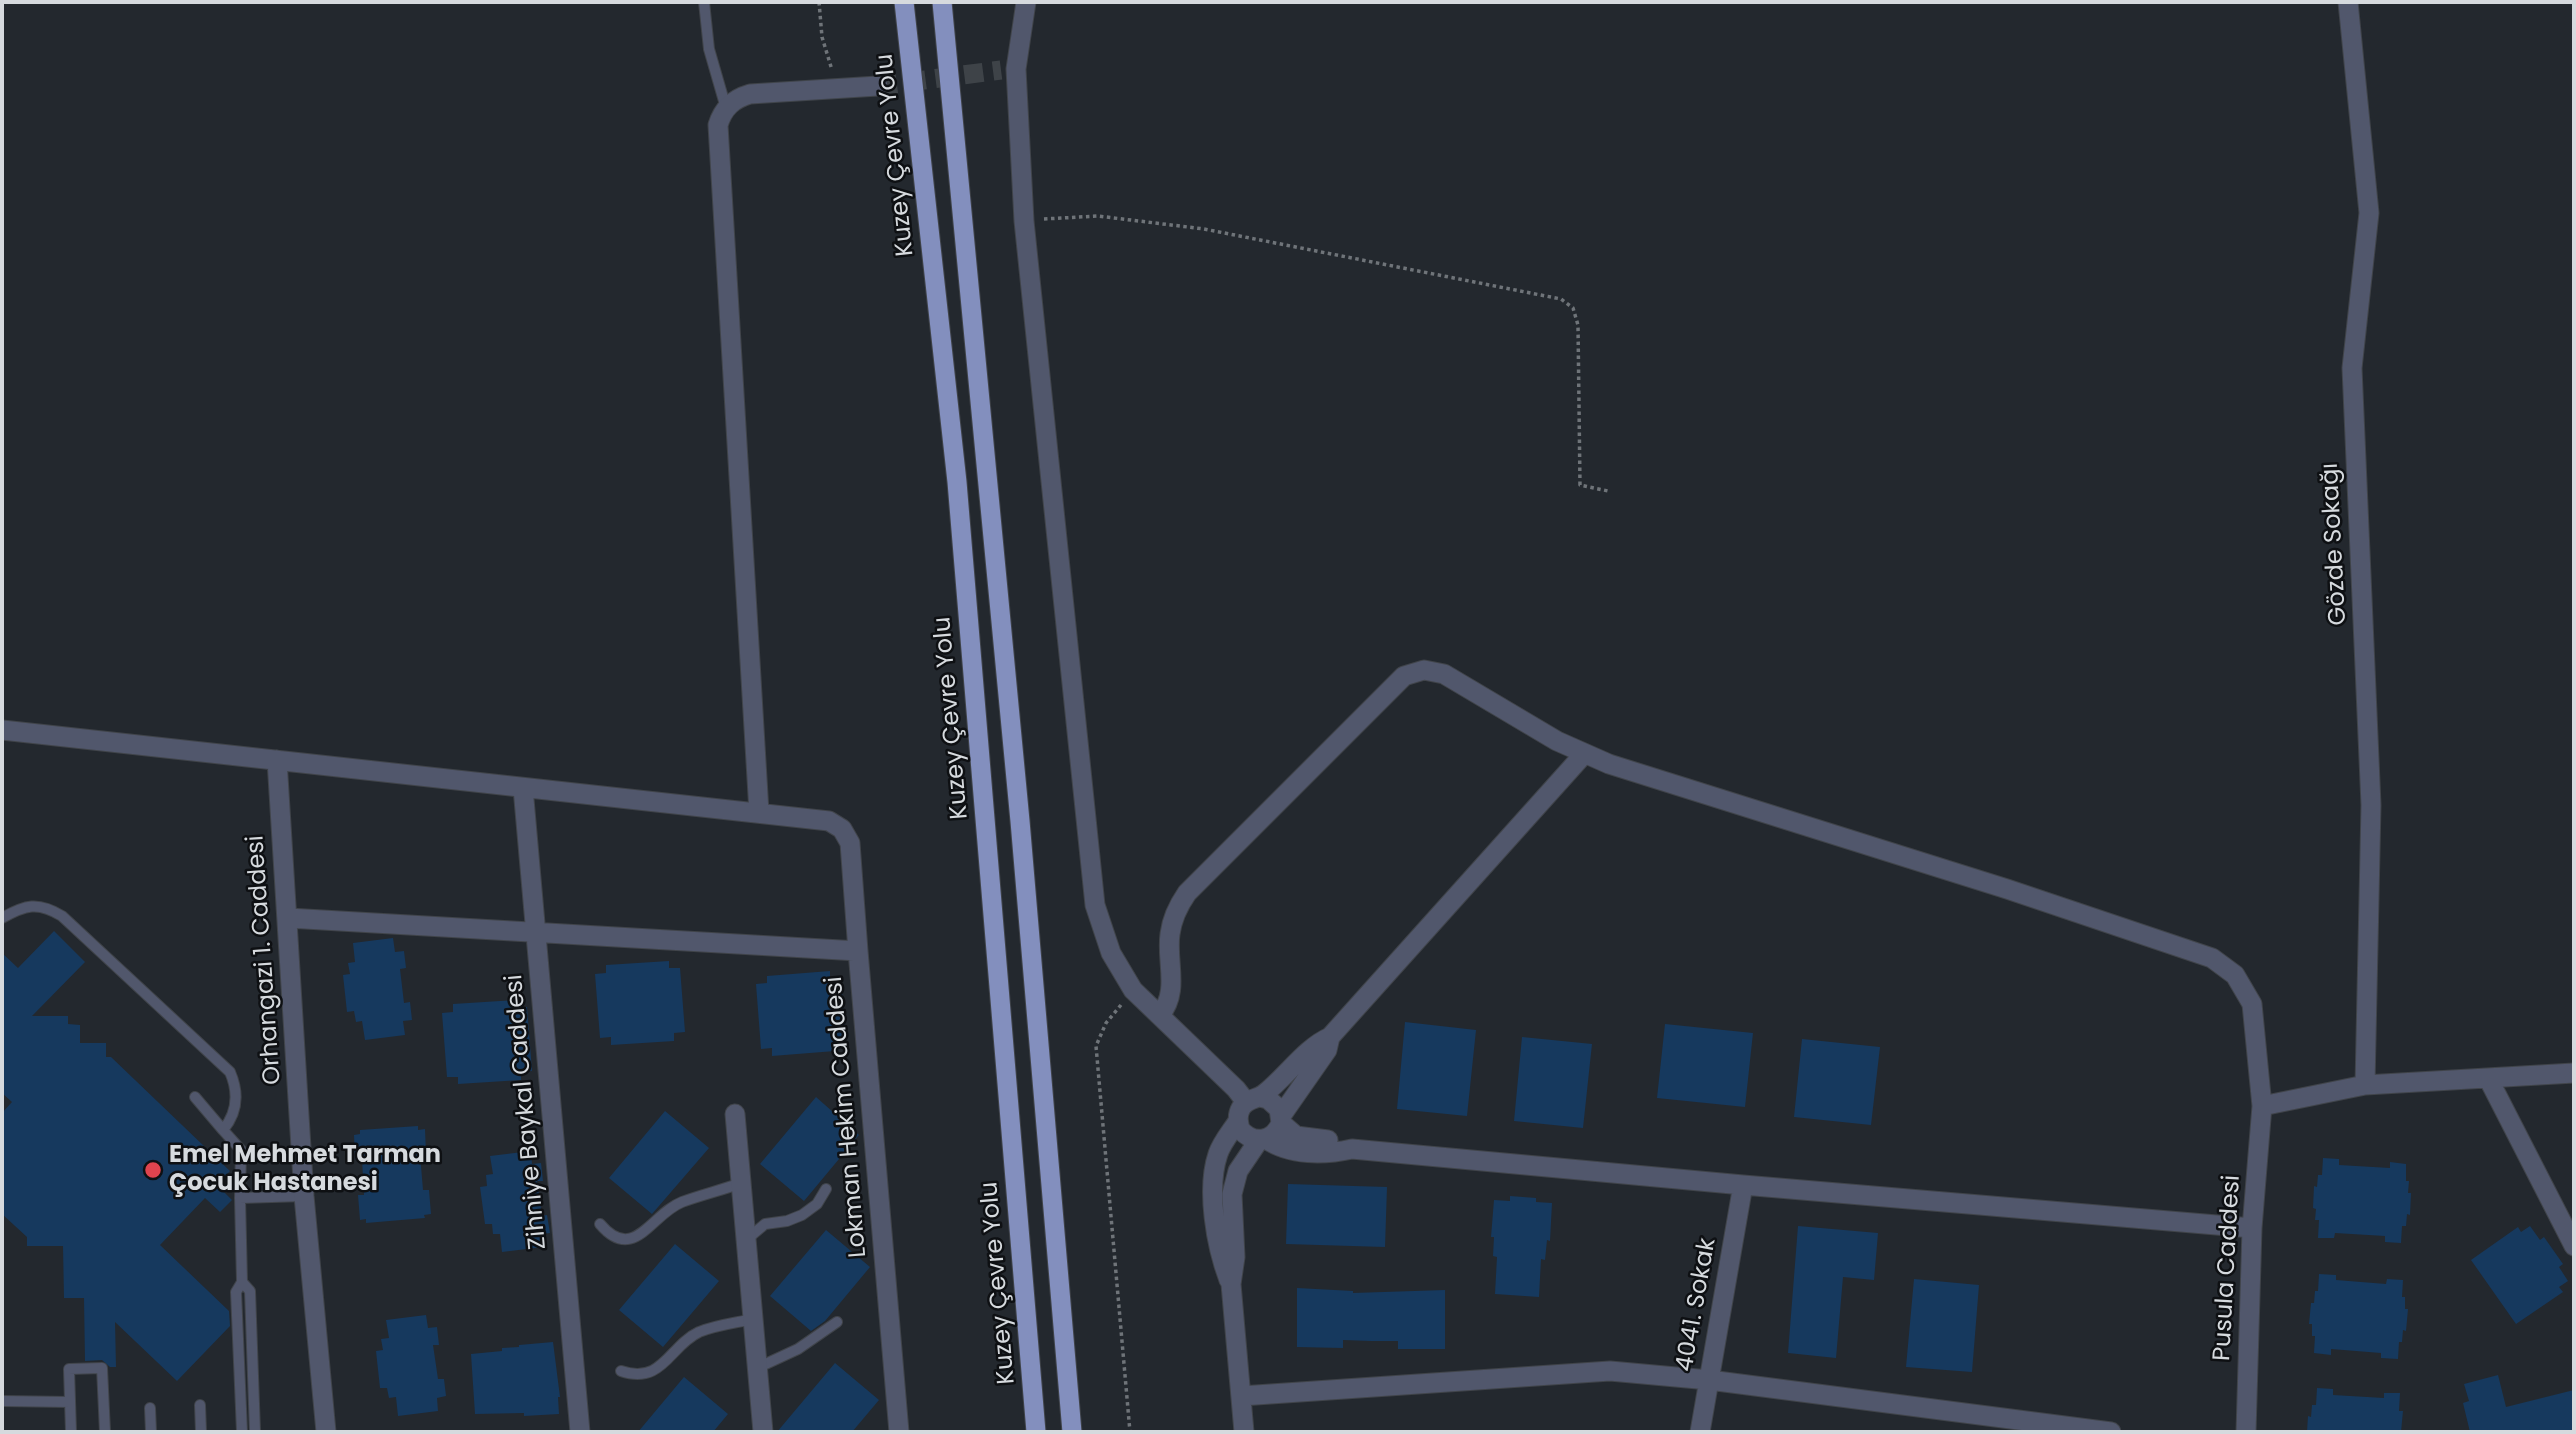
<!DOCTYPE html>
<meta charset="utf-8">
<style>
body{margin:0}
#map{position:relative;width:2576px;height:1434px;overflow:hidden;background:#23282e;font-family:Poppins,sans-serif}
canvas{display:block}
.frame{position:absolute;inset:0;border:4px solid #d6dade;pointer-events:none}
</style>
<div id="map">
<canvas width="2576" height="1434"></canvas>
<div class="frame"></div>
</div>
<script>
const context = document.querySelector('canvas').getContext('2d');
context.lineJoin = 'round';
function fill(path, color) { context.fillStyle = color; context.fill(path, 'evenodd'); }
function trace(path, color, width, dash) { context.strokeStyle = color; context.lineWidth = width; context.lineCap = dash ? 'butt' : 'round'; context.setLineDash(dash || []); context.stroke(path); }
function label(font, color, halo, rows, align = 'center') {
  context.font = font + ' Poppins,sans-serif'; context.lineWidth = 5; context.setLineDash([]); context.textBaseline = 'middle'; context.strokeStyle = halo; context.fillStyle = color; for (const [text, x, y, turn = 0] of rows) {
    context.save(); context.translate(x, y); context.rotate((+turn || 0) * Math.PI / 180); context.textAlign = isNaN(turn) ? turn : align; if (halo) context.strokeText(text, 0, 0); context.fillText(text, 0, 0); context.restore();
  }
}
fill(new Path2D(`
 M54 931 85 962 32 1016H68V1024L80 1025V1043H106V1057H111L230 1171 217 1185 232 1200 220 1212 205 1198 160 1245 229 1311 230 1326 177 1381 115 1322 116 1367H110L102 1360 85 1361 84 1298H64L63 1246H27V1237L2 1214V1113L12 1102 2 1093V953L18 968Z
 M393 938 395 952 404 951 406 968 400 969 404 1003 410 1002 412 1020 403 1021 405 1035 365 1040 362 1021 356 1022 354 1011 347 1012 343 975 350 974 348 963 355 962 353 943Z
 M669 961V968H680L685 1032 674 1033V1041L611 1045V1037L600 1038 595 974 606 973V965Z
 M830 971V979L841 978 846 1043H835V1051L772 1056V1048L761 1049 756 984 767 983V976Z
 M516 1000V1008L527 1007 532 1071 521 1072V1080L458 1084V1077H447L442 1013 453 1012V1004Z
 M1405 1022 1476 1030 1467 1116 1397 1109Z
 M1665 1024 1753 1033 1745 1107 1657 1098Z
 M1522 1037 1592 1044 1583 1128 1514 1121Z
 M1802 1039 1880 1047 1871 1125 1794 1117Z
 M816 1097 859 1135 804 1201 760 1164Z
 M665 1111 709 1148 652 1214 609 1178Z
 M418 1126V1130L425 1129 426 1153 420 1154 423 1190H429L431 1214 424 1215 425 1218 366 1223V1219L360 1220 358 1195H364L362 1159H355L354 1135 360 1134V1130Z
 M531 1151 532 1164 541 1163 543 1181H537L542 1216 547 1215 550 1233 541 1234 543 1247 502 1252 500 1234H493L492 1224H485L480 1187 487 1186 486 1175 493 1174 490 1156Z
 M2323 1158 2339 1159V1165L2390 1168V1162L2406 1164V1181H2409L2408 1193H2411L2410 1215 2407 1214 2406 1226H2402L2401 1243 2385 1242V1236L2335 1233 2334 1238H2318L2319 1220H2315L2316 1209 2313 1208 2314 1186 2317 1187 2318 1175H2322Z
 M1288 1184 1387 1187 1385 1247 1286 1244Z
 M1510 1196 1536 1198V1202L1552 1203 1550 1241 1547 1240 1545 1260 1541 1259 1539 1297 1495 1294 1497 1257 1493 1256 1494 1237H1491L1494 1200 1510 1201Z
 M1798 1226 1878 1233 1874 1280 1843 1277 1836 1358 1788 1353Z
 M2530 1226 2540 1240 2544 1237 2563 1264 2559 1267 2568 1281 2559 1287 2563 1292 2516 1324 2471 1260 2518 1227 2521 1232Z
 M826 1230 870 1267 825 1321 811 1331 770 1296Z
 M675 1244 719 1281 663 1347 619 1310Z
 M2319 1274 2336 1275V1280L2386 1284 2387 1279 2403 1280 2402 1297H2405V1309H2408L2406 1331 2403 1330 2402 1342H2399L2398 1359 2381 1358V1353L2331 1349V1355L2314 1353 2315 1336H2312V1324H2309L2311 1303H2314L2315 1291H2318Z
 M1914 1279 1979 1285 1972 1372 1906 1367Z
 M1297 1288 1353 1291V1293L1445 1290V1349H1398V1341H1371L1343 1340V1348L1297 1347Z
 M426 1315 428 1328 437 1327 439 1345H433L438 1379H444L446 1396 437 1398 438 1411 398 1416 396 1397 389 1398 387 1388H380L376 1351 383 1350 381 1339 389 1338 386 1320Z
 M553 1342 560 1397H558L559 1414 524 1416V1413L475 1414 471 1354 502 1351V1348L519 1347V1345Z
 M835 1363 879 1400 852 1432H777Z
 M2498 1375 2506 1407 2574 1390V1432H2470L2463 1403 2469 1401 2464 1384Z
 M684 1377 728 1414 713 1432H638Z
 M2317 1388 2333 1389V1395L2384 1398V1393H2400L2399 1411H2403L2401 1432H2307L2308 1416 2311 1417 2312 1405H2316Z`), '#16395e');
trace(new Path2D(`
 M878 86 1001 70`), '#3e4348', 19, [19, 10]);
const service = new Path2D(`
 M704 2 709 49 726 108
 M2 918C25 905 38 901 62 916L230 1072C239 1093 238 1112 223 1130L241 1150 240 1198
 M195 1097 223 1130
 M600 1224C634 1264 651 1214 682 1202 701 1195 722 1190 741 1183
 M746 1240 765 1224 787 1221 802 1215 817 1204 826 1189
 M242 1282 250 1291 255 1432
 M757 1368 798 1349 837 1322
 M621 1371C663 1385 669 1346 699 1332 716 1325 735 1323 753 1319
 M2 1401 70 1402
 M200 1405 201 1432
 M150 1408 151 1432
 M71 1432 69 1369 102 1368 105 1432
 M242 1432 236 1292 242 1282 240 1198 304 1196`);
const minor = new Path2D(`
 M1026 2 1016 69 1024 221 1095 905 1111 953 1133 990 1236 1089 1246 1102
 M2348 2 2369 213 2352 368 2371 805 2365 1085
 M2 730 829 821 842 829 850 843 858 951
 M277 760 304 1196 326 1432
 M523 788 580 1432
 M759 812 718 125C723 108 733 99 750 94L878 86
 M288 918 858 951 899 1432
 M1160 1015C1180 991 1166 962 1170 934 1172 918 1178 906 1187 893L1404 676 1424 670 1444 674 1557 741 1609 764 2007 889 2212 958 2235 975 2252 1004 2262 1106 2252 1228 2246 1432
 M2488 1078 2574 1246
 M1260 1097 1268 1099 1279 1109 1281 1123C1273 1142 1253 1145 1240 1129 1238 1121 1237 1115 1241 1108 1247 1098 1256 1100 1264 1094 1286 1077 1305 1048 1330 1037L1584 754
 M2262 1106 2365 1085 2574 1073
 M735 1114 763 1432
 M1281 1116 1327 1050 1330 1037
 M1281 1123 1296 1136 1328 1140
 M1266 1139C1290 1156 1325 1155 1352 1149L1743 1185 2252 1228
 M1229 1280C1216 1246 1206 1189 1218 1154 1222 1142 1231 1132 1238 1121
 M1241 1396 1610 1371 1709 1380 2111 1432
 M1244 1432 1231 1284 1235 1257 1232 1194 1238 1171 1259 1140
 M1700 1432 1743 1185`);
const trunk = new Path2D(`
 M904 2 957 482 1036 1432
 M942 2 1020 821 1072 1432`);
trace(service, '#40444a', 12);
trace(minor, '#40444a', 21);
trace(trunk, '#40444a', 21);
trace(new Path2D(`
 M819 2 822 37 832 70
 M1044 219 1098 216 1204 229 1561 299 1573 308 1578 325 1580 485 1608 491
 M1121 1005 1106 1023 1096 1046 1130 1432`), '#6f7479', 3.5, [3.5, 3.5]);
trace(service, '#51576c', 10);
trace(minor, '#51576c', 19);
trace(trunk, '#838fbe', 19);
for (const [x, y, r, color] of [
 [153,1170,9,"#e0444e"]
]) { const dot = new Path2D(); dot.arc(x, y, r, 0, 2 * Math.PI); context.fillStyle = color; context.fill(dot); trace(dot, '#0e1013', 2.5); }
label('24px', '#d6dade', '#0e1013', [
 ["Kuzey Çevre Yolu",896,155,-96],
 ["Gözde Sokağı",2335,544,-93],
 ["Kuzey Çevre Yolu",952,718,-95],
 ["Orhangazi 1. Caddesi",265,960,-94],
 ["Zihniye Baykal Caddesi",527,1112,-95],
 ["Lokman Hekim Caddesi",847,1117,-95],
 ["Pusula Caddesi",2228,1268,-87],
 ["Kuzey Çevre Yolu",999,1283,-95],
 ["4041. Sokak",1697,1305,-80]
]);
label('bold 24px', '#d6dade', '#0e1013', [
 ["Emel Mehmet Tarman",169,1156],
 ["Çocuk Hastanesi",169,1184]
], 'left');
</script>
